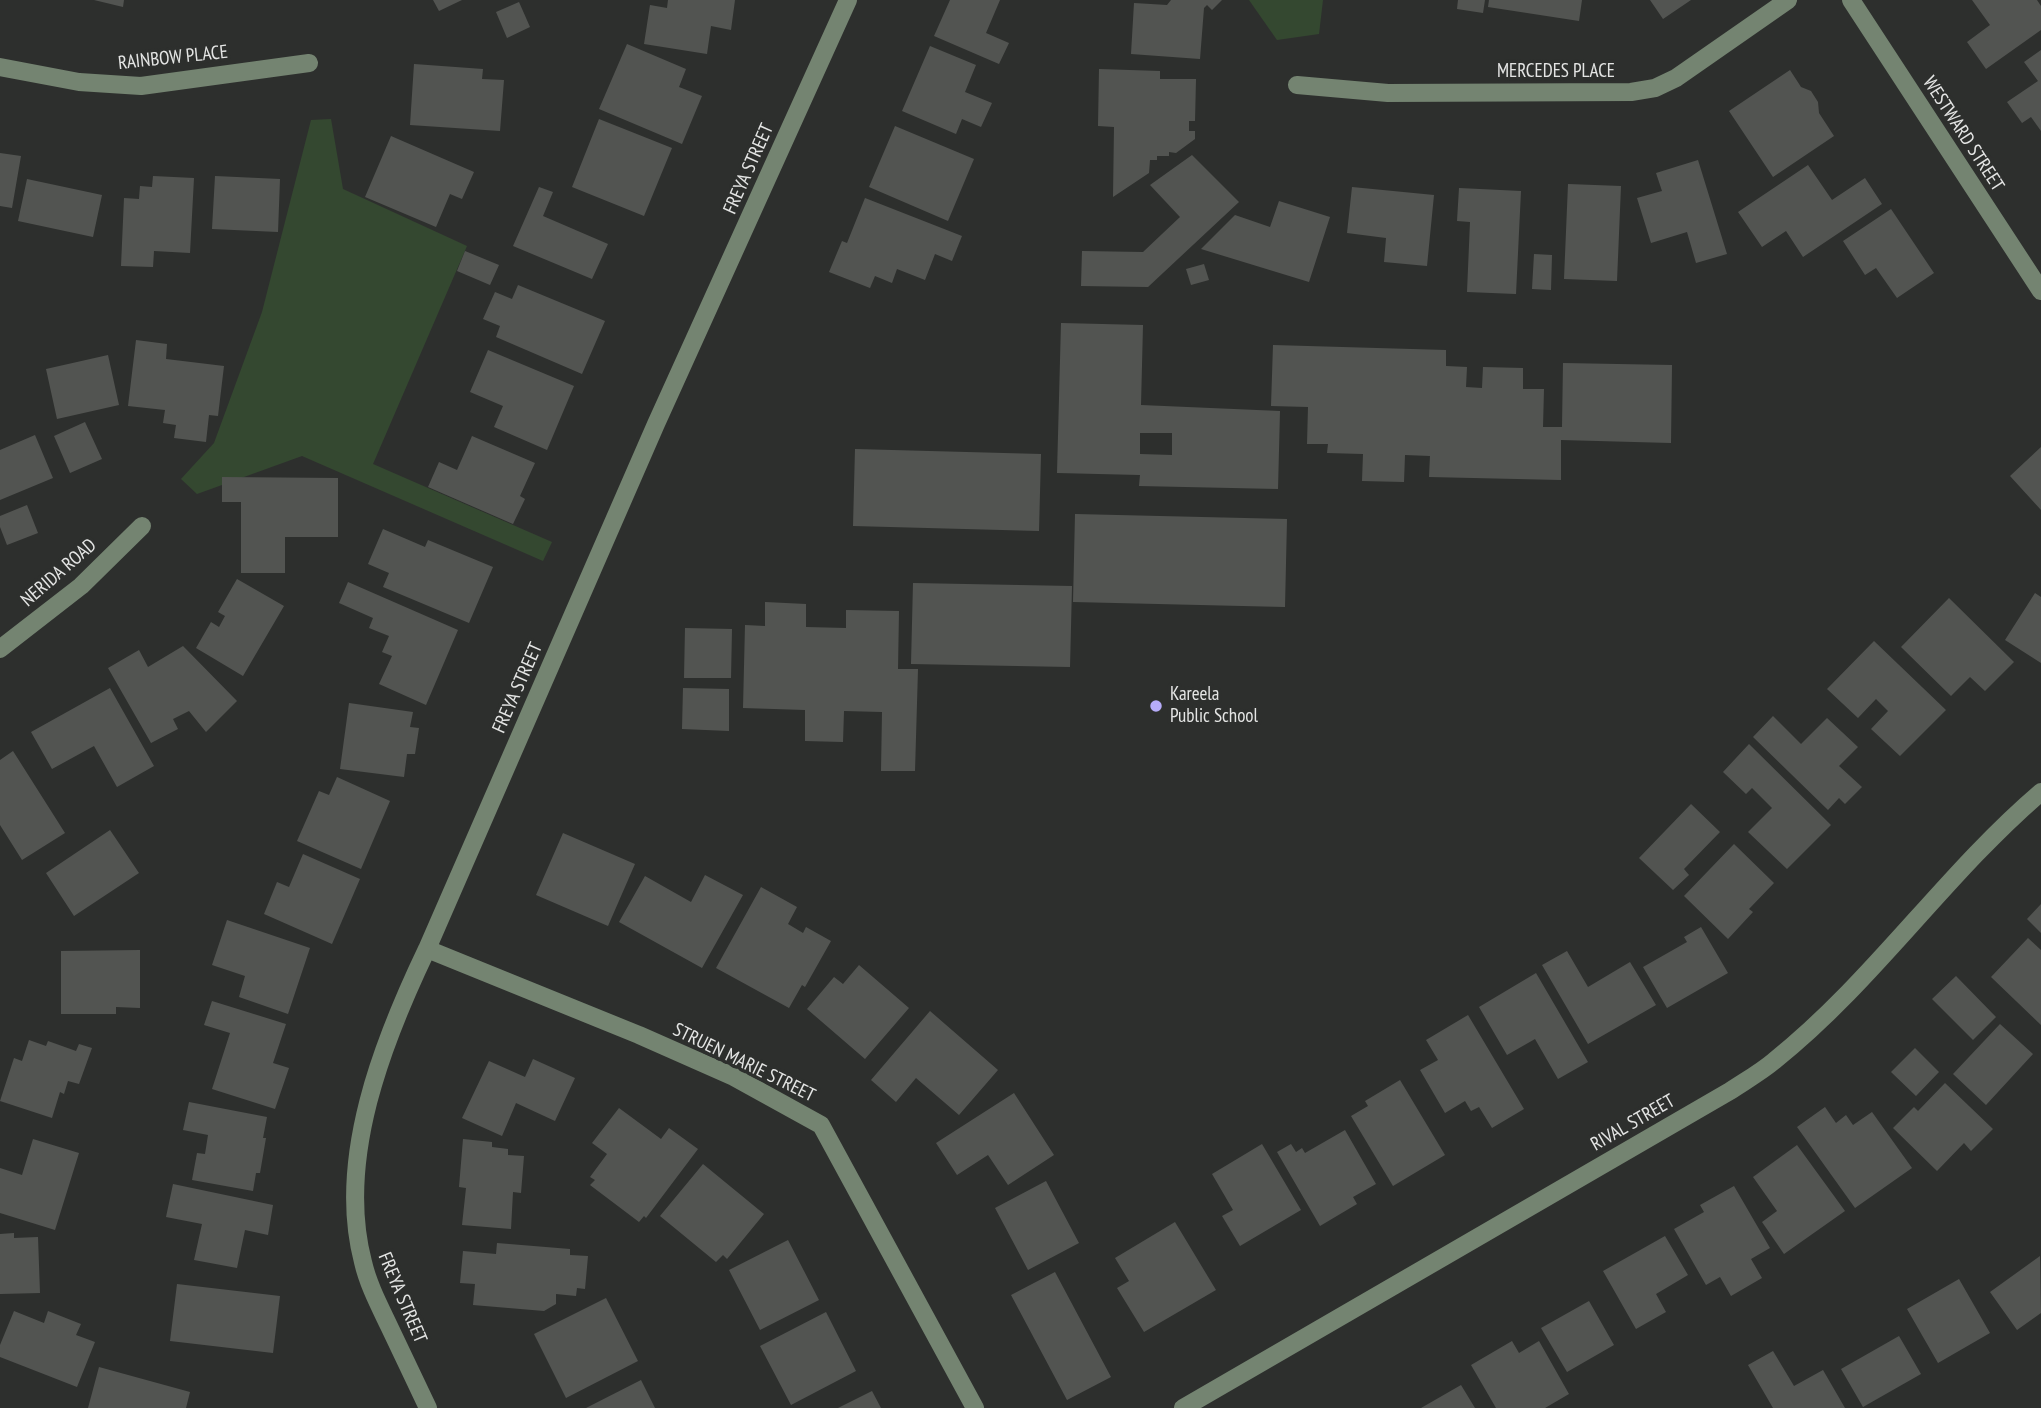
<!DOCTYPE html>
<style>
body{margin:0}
canvas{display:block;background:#2d2f2d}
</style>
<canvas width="2041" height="1408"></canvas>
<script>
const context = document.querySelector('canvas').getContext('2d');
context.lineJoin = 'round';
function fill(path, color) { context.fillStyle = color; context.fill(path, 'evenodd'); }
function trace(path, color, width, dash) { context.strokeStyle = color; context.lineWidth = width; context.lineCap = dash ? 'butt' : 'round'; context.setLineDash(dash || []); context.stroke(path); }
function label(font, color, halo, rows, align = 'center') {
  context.font = font + ' "PT Sans Narrow",sans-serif'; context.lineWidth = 7; context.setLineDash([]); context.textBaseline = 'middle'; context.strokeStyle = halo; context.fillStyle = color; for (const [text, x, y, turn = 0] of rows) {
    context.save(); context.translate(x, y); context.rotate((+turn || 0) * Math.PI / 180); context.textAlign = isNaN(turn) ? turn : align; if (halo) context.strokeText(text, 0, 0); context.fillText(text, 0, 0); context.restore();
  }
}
fill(new Path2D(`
 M1249 0H1323L1319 34 1277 40Z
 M331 119 343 189 467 246 373 464 552 542 543 561 302 456 197 494 181 479 214 443 262 312 311 120Z`), '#344830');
fill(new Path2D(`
 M94 0H124L123 7Z
 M433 0H462L439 11Z
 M668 0H735L731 30 711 26 707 54 644 44 650 5 667 8Z
 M950 0H1000L986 33 1009 43 999 64 934 36Z
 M1171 0H1222L1212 10 1207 5 1204 8 1200 59 1131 54 1134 3 1167 5Z
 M1458 0H1485L1483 13 1457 9Z
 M1489 0H1582L1579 21 1488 7Z
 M1650 0H1691L1663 19Z
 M1972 0H2037L2041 6V30L1986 69 1967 42 1990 25Z
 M519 2 530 27 507 38 496 12Z
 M627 44 686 69 679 87 702 96 682 144 599 109Z
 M930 46 976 65 965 92 992 103 981 127 962 119 956 134 902 111Z
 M2041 50V131L2031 117 2022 123 2007 102 2038 81 2024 62Z
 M414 64 483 69 482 79 504 80 500 131 410 125Z
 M1099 69 1160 71V79H1196L1195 121H1189V131H1195V139L1176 153 1169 152V156H1157V160H1150L1149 173 1113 197 1114 127 1098 126Z
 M1790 70 1801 87 1811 91 1818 102 1819 113 1834 136 1773 177 1729 111Z
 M599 119 672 148 644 216 572 187Z
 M895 126 974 159 948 221 869 187Z
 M391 136 474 172 462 199 450 194 436 227 365 197Z
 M0 153 21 156 12 208 0 206Z
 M1192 155 1239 202 1148 287 1081 286 1082 251 1143 252 1180 217 1150 185Z
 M1698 160 1727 254 1696 263 1687 232 1651 243 1637 198 1662 191 1656 173Z
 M1808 165 1832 200 1865 178 1882 204 1803 257 1786 231 1762 247 1738 212Z
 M153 176 194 178 190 253 154 251 153 267 121 266 124 198 139 199 140 186 152 187Z
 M215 176 280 179 278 232 212 229Z
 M27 179 102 195 93 237 18 221Z
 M1568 184 1621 186 1617 281 1564 279Z
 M539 187 553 192 543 216 608 244 592 279 513 246Z
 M1352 187 1434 195 1427 266 1384 262 1386 238 1347 233Z
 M1459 188 1521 191 1516 294 1467 292 1470 222 1457 221Z
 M865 198 962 236 952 261 935 254 925 280 897 269 892 283 875 276 870 288 829 272 842 241 847 243Z
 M1279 201 1330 217 1309 282 1201 249 1235 215 1270 227Z
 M1891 209 1934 273 1897 298 1876 268 1865 275 1843 241Z
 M465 251 499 265 490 285 457 271Z
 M1534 254 1552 255 1551 290 1532 289Z
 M1204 264 1209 280 1191 285 1186 269Z
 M518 285 605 321 582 374 496 337 500 326 483 319 495 292 512 299Z
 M1061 323 1143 325 1141 405 1280 411 1278 489 1139 486 1140 475 1057 473ZM1140 433H1172V455L1140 454Z
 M136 340 167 344 166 359 224 366 218 416 209 415 206 442 174 438 176 425 163 423 165 410 128 406Z
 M1273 345 1446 350V366L1467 367 1466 387 1482 388 1483 367 1523 368V389H1544L1543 427H1562L1563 363 1672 365 1671 443 1561 440V480L1429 477 1430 456 1405 455 1404 482 1362 481 1363 454 1327 453 1328 444H1307L1308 407 1271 406Z
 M488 350 574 386 547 450 494 427 503 406 470 392Z
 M108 355 119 405 57 419 46 369Z
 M85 422 102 459 70 473 54 436Z
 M35 435 53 478 0 500V450Z
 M472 436 535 463 520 496 525 499 513 524 428 487 439 462 457 470Z
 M2041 447V510L2010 476Z
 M855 449 1041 454 1039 531 853 526Z
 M222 477 338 478V537H285V573H241V502H222Z
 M27 505 38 533 7 545 0 527V516Z
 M1075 514 1287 519 1285 607 1073 602Z
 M383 529 425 547 428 540 493 567 469 623 383 587 389 573 368 564Z
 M237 579 284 606 243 676 196 648 211 622 219 627 225 616 218 612Z
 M348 582 458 630 426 705 379 684 392 656 382 652 389 636 369 628 373 618 339 603Z
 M913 583 1072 586 1070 667 911 664Z
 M2035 593 2041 597V663L2005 640Z
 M1949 598 2014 662 1985 691 1970 677 1951 696 1901 647Z
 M765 602 806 604V627L846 628V610L899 611 898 669H918L915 771H881L882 712 844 711 843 742 805 741V710L743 708 745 625 765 626Z
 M685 628 732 629 731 678H684Z
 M1874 641 1946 710 1900 756 1871 729 1888 711 1876 699 1858 718 1827 689Z
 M183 646 237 701 206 732 189 711 173 719 178 729 151 743 108 668 139 650 148 667Z
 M110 688 154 766 117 787 94 746 52 769 31 732Z
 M683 688 729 689V731L682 729Z
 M349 703 413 712 410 727 419 728 415 754H407L404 777 340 769Z
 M1773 716 1801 744 1827 718 1858 747 1839 766 1862 787 1845 804 1839 798 1828 810 1753 737Z
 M1749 744 1831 825 1787 869 1748 832 1772 808 1752 788 1746 794 1723 772Z
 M13 751 65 833 22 860 0 825V760Z
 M337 777 390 801 361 869 297 841 319 791 329 795Z
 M1691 804 1720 832 1684 869 1689 875 1673 890 1639 858Z
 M110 830 139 873 74 916 46 873Z
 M563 833 635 864 608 926 536 895Z
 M1734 844 1774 883 1749 909 1753 912 1728 939 1684 896Z
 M303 854 360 879 332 944 264 914 277 882 289 887Z
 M705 875 743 895 702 968 619 922 645 876 691 902Z
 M761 887 797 907 788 924 803 933 806 927 831 941 805 987 802 985 789 1008 716 968Z
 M2041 904V933L2027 919Z
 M227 920 310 948 288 1014 239 997 245 976 212 965Z
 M1701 927 1728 973 1667 1008 1643 967 1687 942 1684 937Z
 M2028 938 2041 950V1025L1991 977Z
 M140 950V1008L116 1007V1014H61V951Z
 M1567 951 1588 987 1630 962 1656 1005 1588 1044 1542 965Z
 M859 965 909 1008 865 1059 807 1009 834 977 843 984Z
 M1536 973 1588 1062 1558 1079 1535 1039 1507 1055 1479 1007Z
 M1956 976 1996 1017 1973 1040 1932 999Z
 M212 1001 286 1024 273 1063 289 1068 275 1109 212 1089 230 1033 204 1025Z
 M930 1011 998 1070 959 1115 916 1078 896 1102 871 1080Z
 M1468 1015 1524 1109 1492 1128 1479 1107 1471 1111 1465 1101 1445 1113 1420 1070 1438 1060 1426 1040Z
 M2000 1024 2033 1054 1986 1105 1953 1074Z
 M29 1040 46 1046 48 1041 76 1051 79 1044 92 1048 79 1084 68 1081 64 1094 60 1092 52 1118 0 1101 14 1058 22 1061Z
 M1915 1048 1939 1072 1916 1096 1891 1072Z
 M533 1059 575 1078 555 1121 516 1103 502 1136 462 1118 489 1061 525 1077Z
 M1400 1080 1445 1155 1393 1186 1351 1116 1368 1106 1365 1101Z
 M1945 1083 1993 1129 1971 1151 1964 1143 1937 1171 1893 1128 1914 1107 1918 1111Z
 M1014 1093 1054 1155 1008 1185 988 1155 957 1175 936 1143Z
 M189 1102 267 1117 263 1138H266L260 1173H256L253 1191 192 1180 197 1153 205 1154 208 1135 183 1130Z
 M1825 1107 1836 1123 1846 1115 1853 1125 1872 1112 1912 1168 1855 1208 1797 1127Z
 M619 1108 661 1139 669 1128 698 1149 646 1218 644 1216 639 1222 590 1185 595 1180 590 1177 607 1154 592 1143Z
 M1345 1130 1376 1184 1353 1197 1357 1204 1320 1226 1277 1152 1291 1144 1296 1152 1302 1148 1305 1153Z
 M33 1139 79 1153 55 1230 0 1213V1168L22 1175Z
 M463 1139 492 1142V1147L508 1149V1155L524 1156 521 1193 513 1192 511 1229 462 1225 466 1188 459 1187Z
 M1262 1144 1301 1210 1240 1246 1222 1216 1233 1210 1212 1174Z
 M1797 1145 1845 1211 1784 1254 1762 1222 1777 1211 1753 1177Z
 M703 1164 764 1214 727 1259 723 1255 716 1262 660 1216Z
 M1046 1181 1079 1243 1028 1270 995 1208Z
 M173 1184 273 1205 268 1235 245 1230 237 1268 194 1260 202 1224 166 1217Z
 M1734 1186 1770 1248 1751 1259 1762 1278 1731 1296 1720 1277 1706 1285 1674 1229 1704 1212 1700 1205Z
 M1175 1222 1216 1290 1144 1332 1117 1288 1129 1281 1115 1258Z
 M14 1233V1238L38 1237 40 1293 0 1294V1234Z
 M1665 1236 1688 1275 1656 1294 1666 1312 1636 1329 1603 1271Z
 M788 1240 819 1300 760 1330 729 1270Z
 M497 1243 570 1249V1255L588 1256 585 1289 577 1288 576 1296 556 1294V1304L544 1311 473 1305 475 1284 460 1283 463 1251 496 1254Z
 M2040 1256 2041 1313 2017 1330 1990 1292Z
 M1055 1272 1111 1377 1067 1400 1011 1295Z
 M1959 1279 1990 1333 1938 1363 1907 1309Z
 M177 1284 280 1296 273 1353 170 1341Z
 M606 1298 638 1361 566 1398 534 1334Z
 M1589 1301 1614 1345 1567 1372 1541 1328Z
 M14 1311 44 1323 48 1311 81 1324 76 1335 95 1342 77 1387 0 1357V1345Z
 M826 1312 856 1371 791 1405 760 1346Z
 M1899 1336 1921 1374 1863 1407 1841 1369Z
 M1512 1341 1519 1353 1539 1341 1569 1394 1545 1408H1496L1471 1365Z
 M1773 1351 1794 1386 1823 1370 1845 1408H1773L1748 1365Z
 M99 1367 190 1392 186 1408H88Z
 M641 1380 655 1408H586Z
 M1461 1385 1475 1408H1421Z
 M872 1391 881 1408H838Z`), '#525451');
trace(new Path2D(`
 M1851 0 2041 291
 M0 67 79 82 141 86 309 63
 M1297 85 1388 93 1631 92 1655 88 1676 78 1788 0
 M0 649 81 586 142 526
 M427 949 639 1035 734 1077 821 1125 975 1408
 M428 1408C415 1381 402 1353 389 1326 379 1305 368 1284 363 1262 336 1159 383 1041 427 949L656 424 848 0
 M1183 1408 1730 1091C1745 1081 1761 1072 1774 1061 1873 982 1945 874 2041 792`), '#748471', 18);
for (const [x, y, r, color] of [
 [1156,706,7,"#b6acf8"]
]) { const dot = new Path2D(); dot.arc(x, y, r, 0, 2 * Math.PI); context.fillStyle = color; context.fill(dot); trace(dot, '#2d2f2d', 2.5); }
label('19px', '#e4e5e4', '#2d2f2d', [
 ["RAINBOW PLACE",173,58,-6],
 ["MERCEDES PLACE",1556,72],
 ["WESTWARD STREET",1963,134,57],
 ["FREYA STREET",749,169,-66],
 ["NERIDA ROAD",59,573,-41],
 ["FREYA STREET",518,688,-66],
 ["STRUEN MARIE STREET",744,1063,26],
 ["RIVAL STREET",1633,1123,-30],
 ["FREYA STREET",402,1298,67]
]);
label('19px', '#e4e5e4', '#2d2f2d', [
 ["Kareela",1170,695],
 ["Public School",1170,717]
], 'left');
</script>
